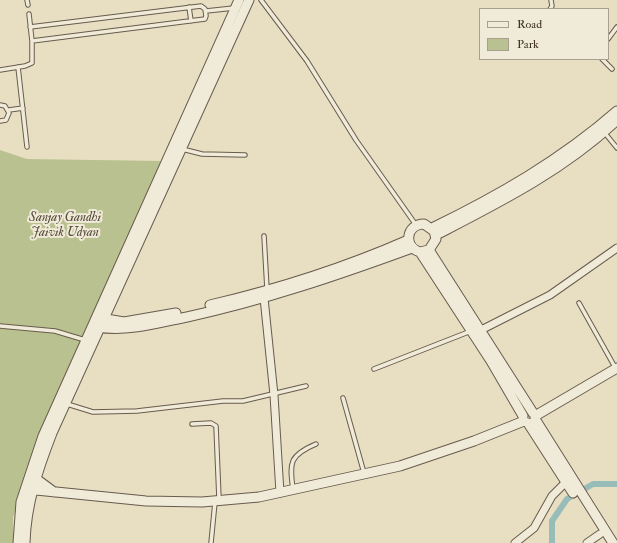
<!DOCTYPE html>
<style>
body{margin:0}
#map{position:relative;width:617px;height:543px;overflow:hidden;background:#e8dfc3;font-family:"IM FELL Double Pica",serif}
canvas{display:block}
.legend{position:absolute;left:479px;top:8px;width:130px;height:52px;box-sizing:border-box;background:#f0ead8;border:1px solid #a89f91;margin:0;padding:5px 7px;list-style:none;font-size:12px;color:#3d2f26}
.legend li{display:flex;align-items:center;gap:8px;height:20px}
.legend b{width:20px;border:1px solid #a89f91}
</style>
<div id="map">
<canvas width="617" height="543"></canvas>
<ul class="legend">
<li><b style="height:5px;background:#f0ead8"></b>Road</li>
<li><b style="height:11px;background:#bac190"></b>Park</li>
</ul>
</div>
<script>
const context = document.querySelector('canvas').getContext('2d');
context.lineJoin = 'round';
function fill(path, color) { context.fillStyle = color; context.fill(path, 'evenodd'); }
function trace(path, color, width, dash) { context.strokeStyle = color; context.lineWidth = width; context.lineCap = dash ? 'butt' : 'round'; context.setLineDash(dash || []); context.stroke(path); }
function label(font, color, halo, rows, align = 'center') {
  context.font = font + ' "IM FELL Double Pica",serif'; context.lineWidth = 4; context.setLineDash([]); context.textBaseline = 'middle'; context.strokeStyle = halo; context.fillStyle = color; for (const [text, x, y, turn = 0] of rows) {
    context.save(); context.translate(x, y); context.rotate((+turn || 0) * Math.PI / 180); context.textAlign = isNaN(turn) ? turn : align; if (halo) context.strokeText(text, 0, 0); context.fillText(text, 0, 0); context.restore();
  }
}
fill(new Path2D(`
 M0 150 27 159 164 161 62 392 13 517 14 543H0Z`), '#bac190');
trace(new Path2D(`
 M552 543V521L567 499 593 484H617`), '#98bcb8', 6);
const service = new Path2D(`
 M27 0 28 5
 M261 0 307 61 356 140 416 225
 M189 7 191 21
 M550 9 552 6 551 0
 M206 11 234 8
 M29 14 32 41 205 19 206 16 205 9 201 6 30 27
 M608 39 617 27
 M602 59 612 69
 M18 67 27 147
 M0 70 25 66 32 63V41
 M0 105 5 106 9 113 6 120 0 121
 M9 110 23 108
 M604 132 617 148
 M182 149 202 154 245 155
 M264 236 267 289
 M579 303 616 369
 M0 326 55 331 85 340
 M374 369 471 331
 M343 398 364 473
 M67 404 93 412 137 411 223 401H243L306 386
 M192 424 211 423 216 426 219 499
 M293 489C289 462 290 455 316 444
 M211 543 215 502`);
const minor = new Path2D(`
 M264 298 274 395 280 493
 M481 330 550 295 617 248
 M515 543 534 528 552 496 566 482
 M587 543 600 534`);
const tertiary = new Path2D(`
 M432 228C498 196 561 160 617 111
 M436 235C500 202 564 170 617 120
 M429 250 533 413
 M420 252 429 250 436 239 434 231 424 224C406 224 403 247 420 252L491 361 523 416
 M210 305C278 289 344 268 408 240
 M100 318 124 322 176 313
 M97 327C127 332 158 323 187 317 265 300 338 275 412 248
 M535 416 617 368
 M535 419 613 543
 M528 423 573 493
 M31 475 54 492
 M26 489 146 501 202 502 259 497 400 466 474 441 524 421
 M18 543 21 502 43 436 239 0
 M25 543C26 504 38 469 52 433L249 0`);
trace(service, '#685b4d', 5.5);
trace(minor, '#685b4d', 9);
trace(tertiary, '#685b4d', 11);
trace(service, '#f0ead8', 3.5);
trace(minor, '#f0ead8', 7);
trace(tertiary, '#f0ead8', 9);
label('italic 13px', '#564c3b', '#f0ead8', [
 ["Sanjay Gandhi",65,218],
 ["Jaivik Udyan",65,233]
]);
</script>
